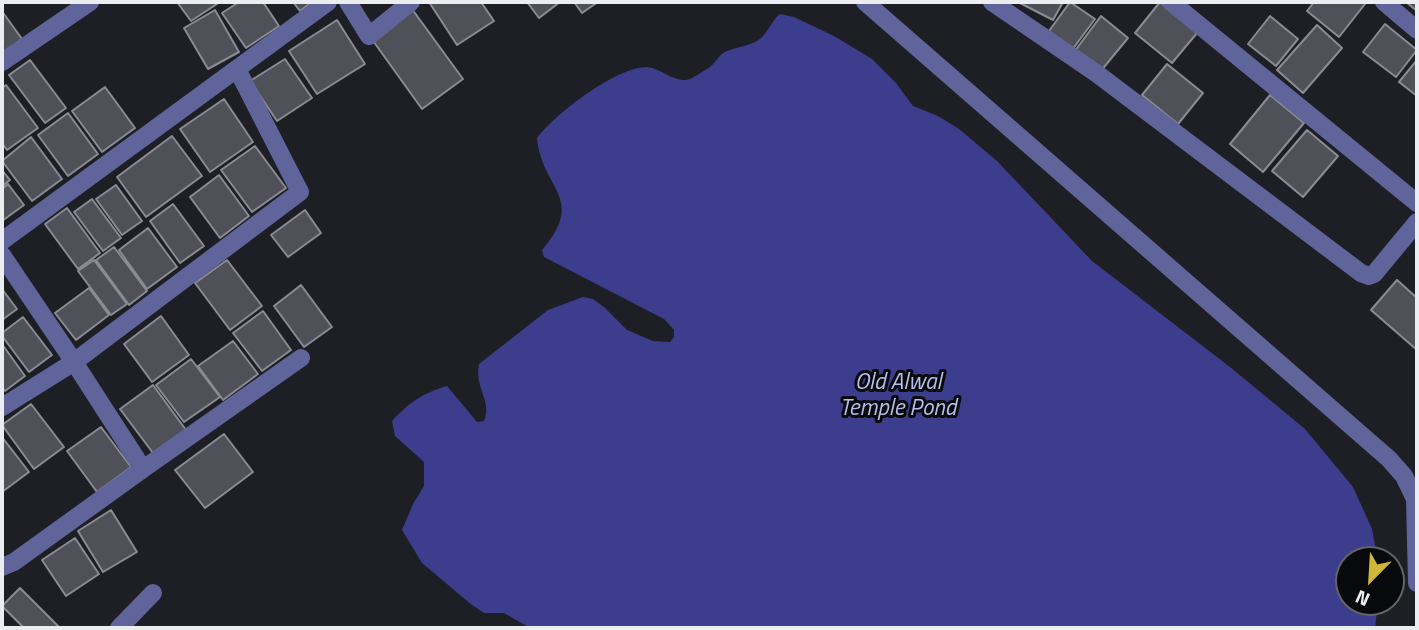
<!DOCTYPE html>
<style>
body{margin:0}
#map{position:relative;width:1419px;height:630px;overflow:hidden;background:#1e1f25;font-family:"Titillium Web",sans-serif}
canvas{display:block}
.frame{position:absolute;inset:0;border:4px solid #ecedf1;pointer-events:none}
.north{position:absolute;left:1335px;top:546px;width:70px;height:70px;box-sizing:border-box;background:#08090b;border:2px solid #636467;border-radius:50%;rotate:204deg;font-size:19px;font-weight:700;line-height:28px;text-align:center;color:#ecedf1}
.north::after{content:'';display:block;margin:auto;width:24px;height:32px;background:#d0b837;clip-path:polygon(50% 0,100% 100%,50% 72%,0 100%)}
</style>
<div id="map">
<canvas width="1419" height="630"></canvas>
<div class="frame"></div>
<div class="north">N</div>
</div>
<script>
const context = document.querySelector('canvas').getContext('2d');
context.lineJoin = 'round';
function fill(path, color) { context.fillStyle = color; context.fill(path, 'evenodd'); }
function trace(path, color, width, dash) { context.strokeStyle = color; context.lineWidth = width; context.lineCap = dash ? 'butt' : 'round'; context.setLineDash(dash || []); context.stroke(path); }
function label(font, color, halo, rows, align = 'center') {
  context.font = font + ' "Titillium Web",sans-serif'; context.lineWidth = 6; context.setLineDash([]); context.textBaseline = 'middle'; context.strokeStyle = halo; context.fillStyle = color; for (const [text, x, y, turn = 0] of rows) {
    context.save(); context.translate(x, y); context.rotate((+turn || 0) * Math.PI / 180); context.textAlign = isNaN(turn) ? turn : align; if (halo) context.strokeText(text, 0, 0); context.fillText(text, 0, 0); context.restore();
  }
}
fill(new Path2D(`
 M780 14 794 17 834 36 872 59 896 83 913 106 938 116 959 129 997 161 1092 261 1230 367 1305 429 1353 487 1372 529 1378 560H1349V602H1378L1375 628H530L504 613H484L472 605 422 563 402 530 413 504 424 486V462L395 436 392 421C410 402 421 394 447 386L477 422 484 421C493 401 474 389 479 364L548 310 583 297 593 299 605 308 627 330 653 341 670 342 674 337V330L664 319 544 257 542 250C587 198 542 190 537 138 555 114 616 67 647 67 662 68 677 86 692 78 698 75 705 70 710 67 716 62 719 55 725 52 736 47 751 46 760 39 769 31 771 21 780 14Z`), '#3c3d8d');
const building = new Path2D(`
 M177 2H220L191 21Z
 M239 2H263L279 26 246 48 222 13Z
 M293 2H312L300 11Z
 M429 2H481L494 21 457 45Z
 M527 2H560L539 18Z
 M574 2H598L582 13Z
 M1018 2H1063L1053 20Z
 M1070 2 1095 19 1072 50 1049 31Z
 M1160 2 1197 33 1172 63 1135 33Z
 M1314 2H1362L1365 4 1339 37 1307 11Z
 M1406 2H1417V11Z
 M412 9 463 79 422 109 371 38Z
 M215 10 239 52 208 69 184 28Z
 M4 14 22 39 2 54V15Z
 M1101 16 1128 38 1100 72 1074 52Z
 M1270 16 1298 39 1276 66 1248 44Z
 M337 20 365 64 317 94 289 51Z
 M1385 24 1417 50 1396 77 1363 52Z
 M1317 25 1342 48 1303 93 1277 70Z
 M285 59 312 98 277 121 250 81Z
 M30 60 66 108 45 123 9 75Z
 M1417 60V96L1399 82Z
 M1167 64 1203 93 1178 124 1142 95Z
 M6 85 38 128 7 150 2 143V88Z
 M105 87 135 128 102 152 72 111Z
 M1270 95 1304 123 1263 172 1230 144Z
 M224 99 253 142 210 172 180 129Z
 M68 113 98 154 68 176 38 135Z
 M1307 130 1338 156 1303 197 1272 171Z
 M172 136 202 176 146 217 117 177Z
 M31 137 62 179 32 201 2 161Z
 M255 146 286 188 252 212 221 170Z
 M2 170 10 180 2 186Z
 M219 175 249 216 220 238 190 197Z
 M8 184 24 205 2 221V189Z
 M116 185 142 221 122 235 96 199Z
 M92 199 121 238 103 251 74 212Z
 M173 204 204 246 180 263 150 221Z
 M67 208 100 253 78 269 45 224Z
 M305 210 321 233 288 257 271 235Z
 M148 228 177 267 147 289 119 250Z
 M114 247 147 291 129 305 96 260Z
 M94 260 127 304 111 315 78 271Z
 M227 260 262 306 230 330 195 283Z
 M1397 280 1417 298V350L1371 310Z
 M301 285 332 327 304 347 274 306Z
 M89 288 109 315 76 340 55 313Z
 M2 289 17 309 2 320Z
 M263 311 291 350 262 371 233 333Z
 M161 316 189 355 152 382 124 344Z
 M23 317 52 355 29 372 2 336V333Z
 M233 341 258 374 223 400 198 366Z
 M2 344 25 376 5 391 2 387Z
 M191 359 220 397 184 422 156 385Z
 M153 385 186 430 153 453 120 409Z
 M31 404 64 447 34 469 2 425Z
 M101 427 131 467 97 492 67 451Z
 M224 434 253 472 205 508 175 470Z
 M2 437 29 472 2 492Z
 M111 510 137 552 103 572 78 531Z
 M75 538 99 574 66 596 42 560Z
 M20 588 60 628H24L2 606Z`);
fill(building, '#505158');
trace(building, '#8a8b93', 2);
trace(new Path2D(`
 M348 2 369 36 411 2
 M865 2 1389 459 1404 476 1415 499 1417 583
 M992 2 1096 73 1361 273 1369 276 1374 274 1417 222
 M1171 2 1417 203
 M1384 2 1417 30
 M2 62 90 2
 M2 241 328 2
 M2 255 74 362 143 469 14 562 2 567
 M2 407 74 362 300 192 237 69
 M143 469 301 358
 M119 628 153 593`), '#5f659b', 18);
label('italic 23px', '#b8beec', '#08090b', [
 ["Old Alwal",898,383],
 ["Temple Pond",898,409]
]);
</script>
